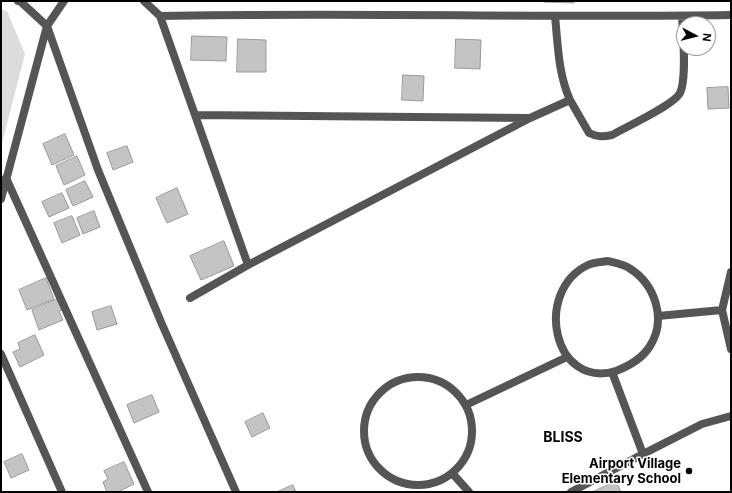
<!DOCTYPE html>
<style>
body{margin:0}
#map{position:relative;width:732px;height:493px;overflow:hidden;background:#fff;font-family:Inter,sans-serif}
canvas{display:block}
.frame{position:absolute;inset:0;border:2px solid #000;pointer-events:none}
.north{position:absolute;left:676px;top:16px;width:40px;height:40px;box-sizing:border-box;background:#fff;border:1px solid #999;border-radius:50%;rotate:97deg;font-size:11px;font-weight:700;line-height:16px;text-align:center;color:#000}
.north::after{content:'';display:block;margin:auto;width:14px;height:18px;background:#000;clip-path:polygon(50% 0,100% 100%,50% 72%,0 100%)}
</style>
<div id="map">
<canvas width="732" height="493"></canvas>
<div class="frame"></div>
<div class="north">N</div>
</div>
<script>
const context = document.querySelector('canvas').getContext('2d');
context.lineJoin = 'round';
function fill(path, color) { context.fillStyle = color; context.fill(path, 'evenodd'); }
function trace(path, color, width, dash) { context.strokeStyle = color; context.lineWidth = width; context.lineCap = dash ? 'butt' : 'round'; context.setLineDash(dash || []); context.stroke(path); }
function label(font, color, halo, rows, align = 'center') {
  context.font = font + ' Inter,sans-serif'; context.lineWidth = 3; context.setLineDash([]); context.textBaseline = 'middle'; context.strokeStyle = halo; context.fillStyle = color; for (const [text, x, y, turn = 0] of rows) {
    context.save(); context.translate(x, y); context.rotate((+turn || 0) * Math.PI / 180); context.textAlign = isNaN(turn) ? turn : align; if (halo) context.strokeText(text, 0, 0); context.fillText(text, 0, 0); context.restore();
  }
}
fill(new Path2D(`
 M1 9 7 11 25 54 1 147Z`), '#dcdcdc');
const building = new Path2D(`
 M544 1H574V3L544 2Z
 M192 36 227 37 226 61 191 60Z
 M238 39 266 40V72H237Z
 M456 39 481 40 480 69 455 68Z
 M403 75 424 76 423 101 402 100Z
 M728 87 729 108 708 109 707 88Z
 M65 134 74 155 52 165 43 144Z
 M127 146 133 162 113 170 107 153Z
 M77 156 85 175 64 185 56 166Z
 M85 181 93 197 73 206 66 190Z
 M177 188 188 214 167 223 156 198Z
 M62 193 69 208 49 217 42 202Z
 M94 211 100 227 83 234 77 218Z
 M72 216 80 235 62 243 54 223Z
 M224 241 234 266 201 280 190 256Z
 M46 278 54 299 27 310 19 290Z
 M60 298 64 309 59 311 63 320 39 330 32 310Z
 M111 306 117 324 97 330 92 312Z
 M35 335 44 355 20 367 13 352 20 349 18 343Z
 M152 395 159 412 134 423 127 405Z
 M263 413 270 428 252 437 245 422Z
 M22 454 29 470 11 478 4 462Z
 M124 462 134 484 118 492H107L103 482 108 479 104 471Z
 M616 481 621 492H593Z
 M293 485 296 492H277Z`);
fill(building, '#c4c4c4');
trace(building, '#999', 1);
trace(new Path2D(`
 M18 1 21 2 47 26 98 170 161 322 236 492
 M144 1 160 16C350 12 541 18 731 15
 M160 16 248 265
 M570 100 589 133C597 137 603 137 612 135 626 127 674 105 680 93 687 78 683 34 682 16
 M195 115 528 118
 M6 178 148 492
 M1 199 47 26 64 1
 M608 261C615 263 623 264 629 268 655 284 667 319 650 346 642 359 629 366 616 371 553 390 533 291 588 265 594 262 602 262 608 261Z
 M731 272 722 310 731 349
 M190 298 248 265 530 118 570 100C558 73 558 45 555 16
 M658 316 722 310
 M1 354 62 492
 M612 372 643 454
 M364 431a54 54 0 1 1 108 0a54 54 0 1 1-108 0Z
 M466 405 567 357
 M452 473 469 492
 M571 492 643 454 702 424 731 416`), '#555', 8);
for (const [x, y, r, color] of [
 [689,471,4,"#000"]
]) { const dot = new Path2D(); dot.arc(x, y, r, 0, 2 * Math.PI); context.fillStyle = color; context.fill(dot); trace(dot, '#fff', 1.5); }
label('bold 13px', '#000', '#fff', [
 ["Airport Village",681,464],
 ["Elementary School",681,479]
], 'right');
label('bold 14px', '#000', '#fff', [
 ["BLISS",563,438]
]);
</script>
